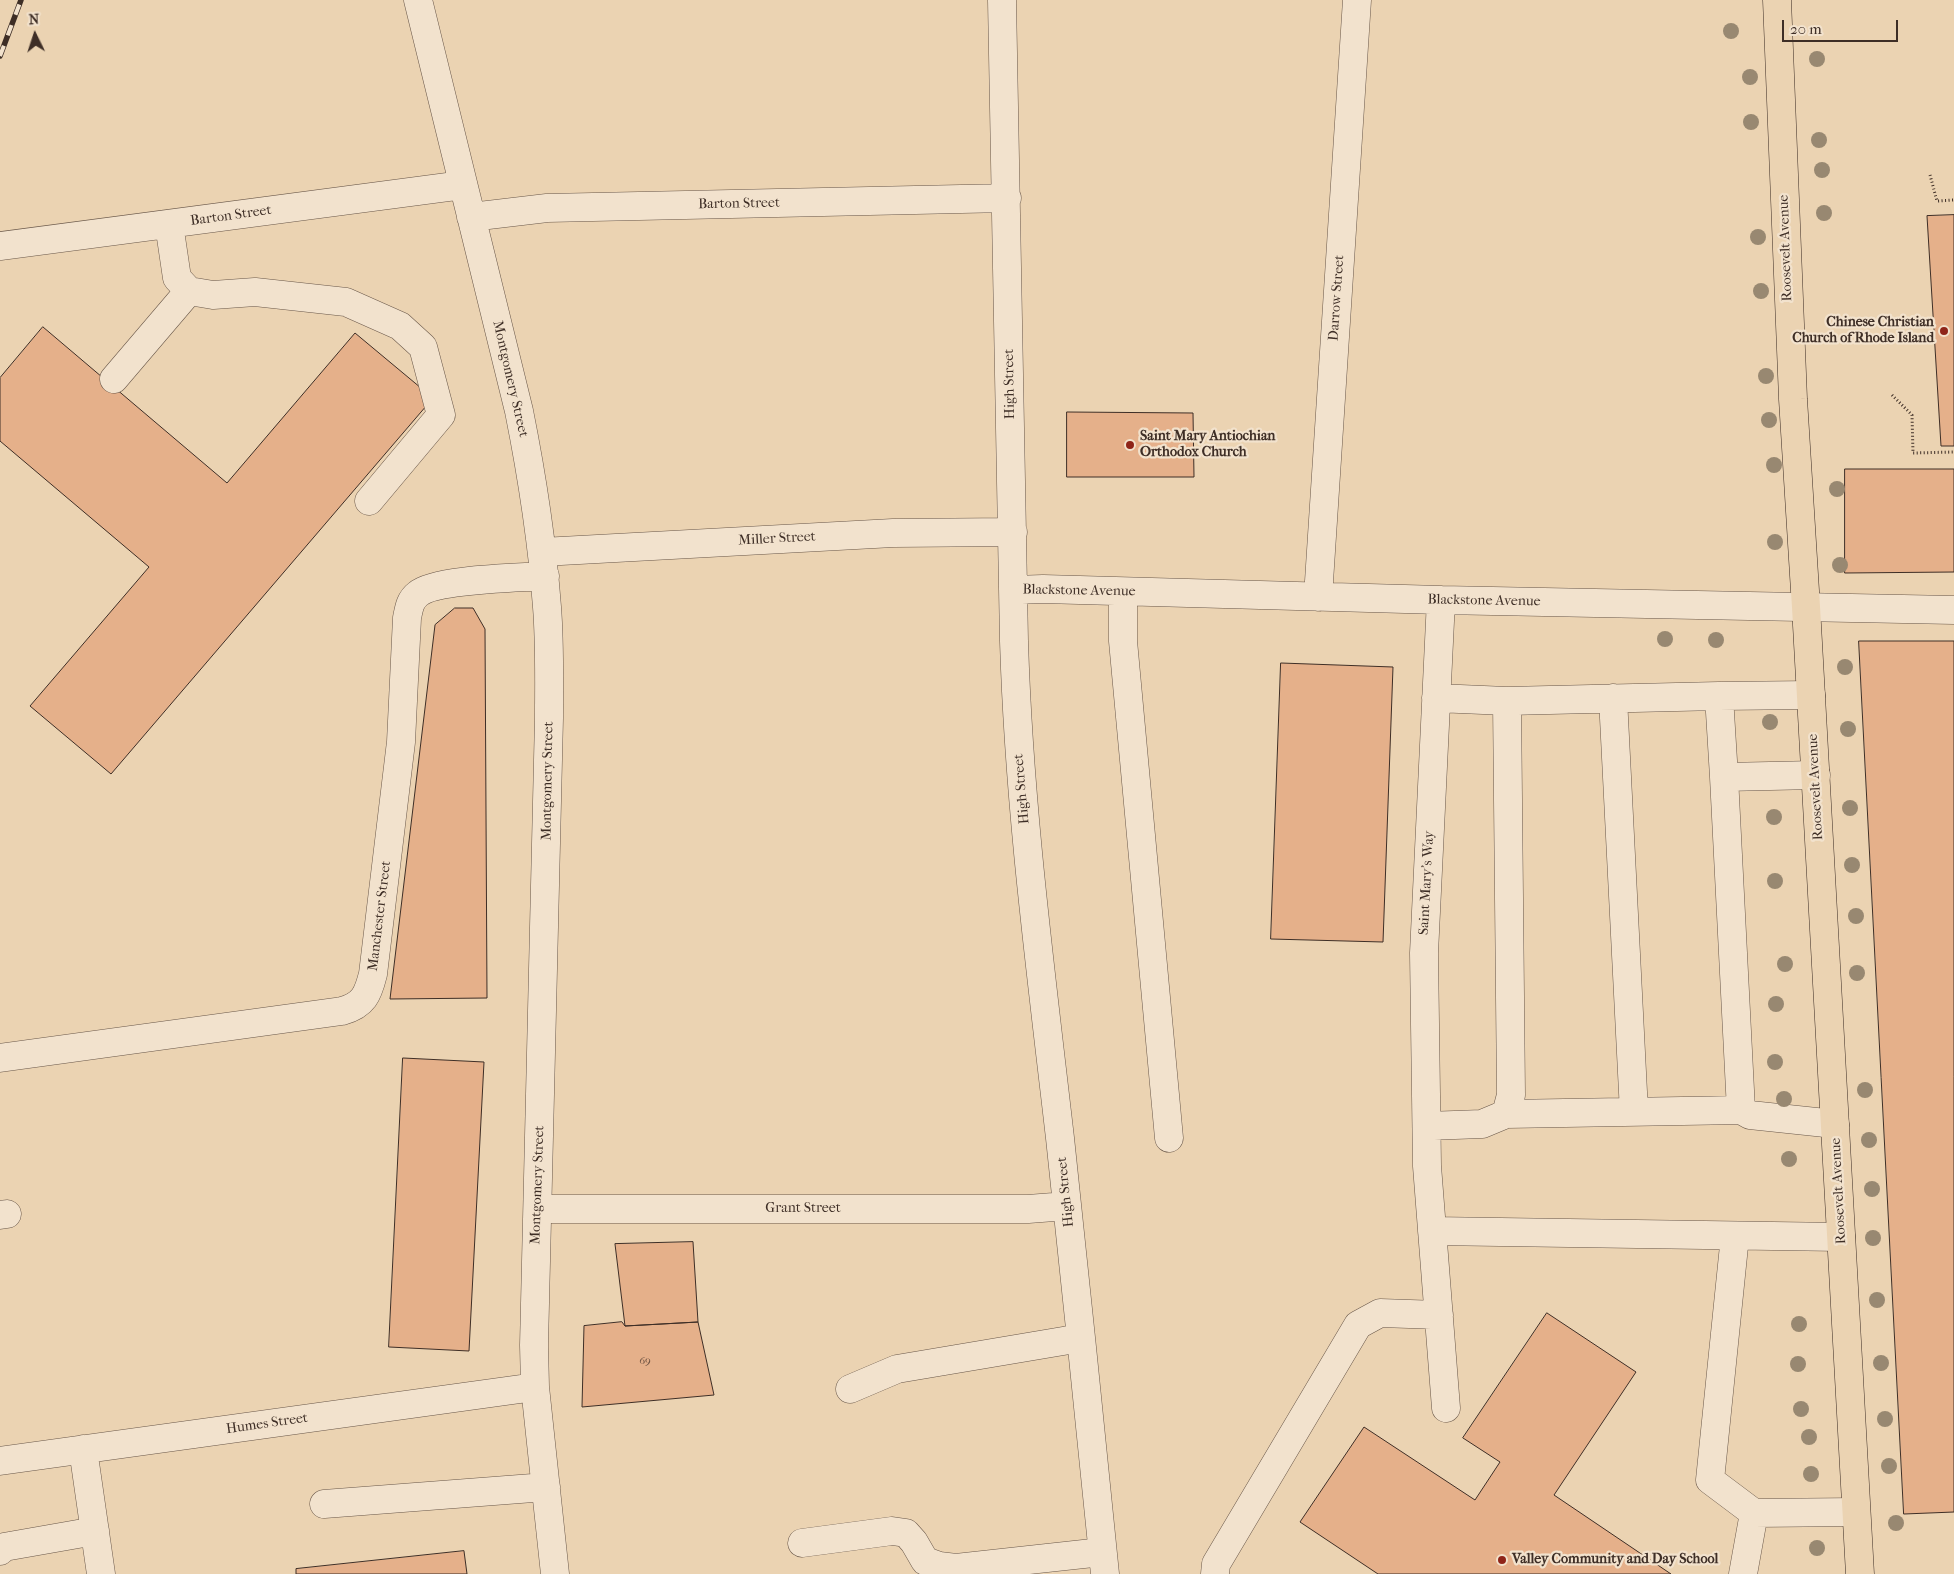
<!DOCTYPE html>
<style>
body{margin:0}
#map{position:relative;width:1954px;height:1574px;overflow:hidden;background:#ebd3b2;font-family:"IM FELL French Canon",serif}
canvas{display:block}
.north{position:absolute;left:10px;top:10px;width:50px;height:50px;-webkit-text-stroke:4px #f2e2cd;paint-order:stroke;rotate:356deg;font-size:14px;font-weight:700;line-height:20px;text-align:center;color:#3e2e26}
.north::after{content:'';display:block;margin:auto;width:18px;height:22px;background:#3e2e26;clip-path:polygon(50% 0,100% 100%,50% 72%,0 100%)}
.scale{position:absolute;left:1782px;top:20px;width:116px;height:22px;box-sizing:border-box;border:2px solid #3e2e26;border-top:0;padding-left:6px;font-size:15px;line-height:18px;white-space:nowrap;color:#3e2e26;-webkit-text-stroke:4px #f2e2cd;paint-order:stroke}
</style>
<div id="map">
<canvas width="1954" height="1574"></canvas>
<div class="north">N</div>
<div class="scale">20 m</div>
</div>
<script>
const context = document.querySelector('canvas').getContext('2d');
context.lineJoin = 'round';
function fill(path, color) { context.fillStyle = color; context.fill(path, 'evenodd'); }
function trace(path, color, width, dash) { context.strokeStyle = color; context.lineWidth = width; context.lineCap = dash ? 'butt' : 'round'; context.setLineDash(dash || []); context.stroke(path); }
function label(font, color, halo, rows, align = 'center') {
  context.font = font + ' "IM FELL French Canon",serif'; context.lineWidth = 4.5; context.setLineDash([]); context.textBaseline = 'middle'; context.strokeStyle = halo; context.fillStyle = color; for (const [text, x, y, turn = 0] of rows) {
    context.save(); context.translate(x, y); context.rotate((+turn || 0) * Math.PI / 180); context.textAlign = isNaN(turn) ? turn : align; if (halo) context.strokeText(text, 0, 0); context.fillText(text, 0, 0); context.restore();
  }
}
const building = new Path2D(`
 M1954 215V446H1941L1927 216Z
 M43 327 227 483 355 333 433 398 111 774 30 706 149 567 0 441V378Z
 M1067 412 1193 413 1194 477H1067Z
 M1845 469H1954V572L1845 573Z
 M455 608H473L485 629 487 998 390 999 435 625Z
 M1859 641H1954V1512L1904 1514Z
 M1281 663 1393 667 1383 942 1271 939Z
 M403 1058 484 1062 469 1351 389 1347Z
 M693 1242 698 1322 625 1326 615 1244Z
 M1547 1313 1636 1372 1554 1495 1671 1574H1378L1300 1522 1364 1427 1475 1500 1500 1462 1463 1438Z
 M622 1322 625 1326 698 1322 714 1395 582 1407 584 1326Z
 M464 1551 467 1574H296V1569Z`);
fill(building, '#e5b08a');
trace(building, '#3e2e26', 1);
const minor = new Path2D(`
 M418 0 519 411C532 476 542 541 547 607 550 644 549 681 549 718L534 1345 535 1387 555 1574
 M1002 0 1014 641C1019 808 1041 973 1060 1138 1076 1283 1090 1429 1105 1574
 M471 217 547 208 1007 198
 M169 224 177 278 189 291 213 295 255 292 346 302 400 326 423 347 441 415 369 501
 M0 246 463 185
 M114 379 189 291
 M542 552 893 533 1013 532
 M1014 590 1043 589 1441 600 1954 610
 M1123 592V641L1169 1138
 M1318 597 1357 0
 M1441 600 1424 953 1427 1166 1446 1408
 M1811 695 1719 696 1724 777 1816 775
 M1436 698 1507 701 1719 696
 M1613 698 1634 1112
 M1724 777 1741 1110 1750 1115 1835 1124
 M0 1058 342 1011C364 1005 368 994 373 974L401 742 407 618C409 608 410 600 418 594 435 579 519 578 545 576
 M1506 1114 1741 1110
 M1427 1126 1482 1124 1506 1114 1511 1095 1507 701
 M538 1209H1028L1067 1206
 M0 1215 7 1214
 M1432 1231 1841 1237
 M1735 1236 1710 1480 1754 1513 1856 1512
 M850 1389 897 1369 1081 1338
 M83 1449 101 1574
 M0 1461 535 1387
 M324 1504 546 1487
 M802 1543 892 1531 906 1533 914 1542 925 1561 939 1566 956 1568 1102 1552
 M0 1551 4 1547 95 1531
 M1215 1574 1216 1564 1358 1325 1380 1313 1439 1315
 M1743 1574 1754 1513`);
const major = new Path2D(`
 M1777 0 1793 399 1806 607 1860 1574`);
trace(minor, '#695749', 29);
trace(major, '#3e2e26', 29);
trace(new Path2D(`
 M1930 175 1937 201 1954 200
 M1892 395 1912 415 1913 453 1954 452`), '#3e2e26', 3, [1, 2.5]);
trace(minor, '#f2e2cd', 28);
trace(major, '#ebd3b2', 28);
const rail = new Path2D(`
 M0 56 21 0`);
trace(rail, '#3e2e26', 5.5);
trace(rail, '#f2e2cd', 4, [11]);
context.fillStyle = '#988871';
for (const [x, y] of [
 [1731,31],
 [1817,59],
 [1750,77],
 [1751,122],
 [1819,140],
 [1822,170],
 [1824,213],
 [1758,237],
 [1761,291],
 [1766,376],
 [1769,420],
 [1774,465],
 [1837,489],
 [1775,542],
 [1840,565],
 [1665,639],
 [1716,640],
 [1845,667],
 [1770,722],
 [1848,729],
 [1850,808],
 [1774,817],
 [1852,865],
 [1775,881],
 [1856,916],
 [1785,964],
 [1857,973],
 [1776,1004],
 [1775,1062],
 [1865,1090],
 [1784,1099],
 [1869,1140],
 [1789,1159],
 [1872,1189],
 [1873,1238],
 [1877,1300],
 [1799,1324],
 [1881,1363],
 [1798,1364],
 [1801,1409],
 [1885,1419],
 [1809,1437],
 [1889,1466],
 [1811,1474],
 [1896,1523],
 [1817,1548]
]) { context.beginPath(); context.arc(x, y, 8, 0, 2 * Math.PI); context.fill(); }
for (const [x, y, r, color] of [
 [1944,331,5,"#8f2418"],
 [1130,445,5,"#8f2418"],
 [1502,1560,5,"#8f2418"]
]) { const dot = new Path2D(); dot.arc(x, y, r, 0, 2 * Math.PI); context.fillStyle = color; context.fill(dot); trace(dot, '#f2e2cd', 2); }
label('11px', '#684e3f', null, [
 ["69",645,1361]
]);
label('14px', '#3e2e26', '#f2e2cd', [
 ["Barton Street",739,204,-1],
 ["Barton Street",231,216,-8],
 ["Roosevelt Avenue",1786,248,-92],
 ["Darrow Street",1337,298,-86],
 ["Montgomery Street",510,379,77],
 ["High Street",1010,384,-91],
 ["Miller Street",777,539,-3],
 ["Blackstone Avenue",1079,591,1],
 ["Blackstone Avenue",1484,601,1],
 ["Montgomery Street",548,781,-89],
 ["Roosevelt Avenue",1816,787,-93],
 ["High Street",1022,789,-95],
 ["Saint Mary's Way",1427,883,-87],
 ["Manchester Street",380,916,-83],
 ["Montgomery Street",538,1185,-88],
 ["Roosevelt Avenue",1839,1191,-93],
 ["High Street",1066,1192,-96],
 ["Grant Street",803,1209],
 ["Humes Street",267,1424,-8]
]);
label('bold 14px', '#3e2e26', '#f2e2cd', [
 ["Chinese Christian",1934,323,"right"],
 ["Church of Rhode Island",1934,339,"right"],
 ["Saint Mary Antiochian",1140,437],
 ["Orthodox Church",1140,453],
 ["Valley Community and Day School",1512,1560]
], 'left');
</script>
